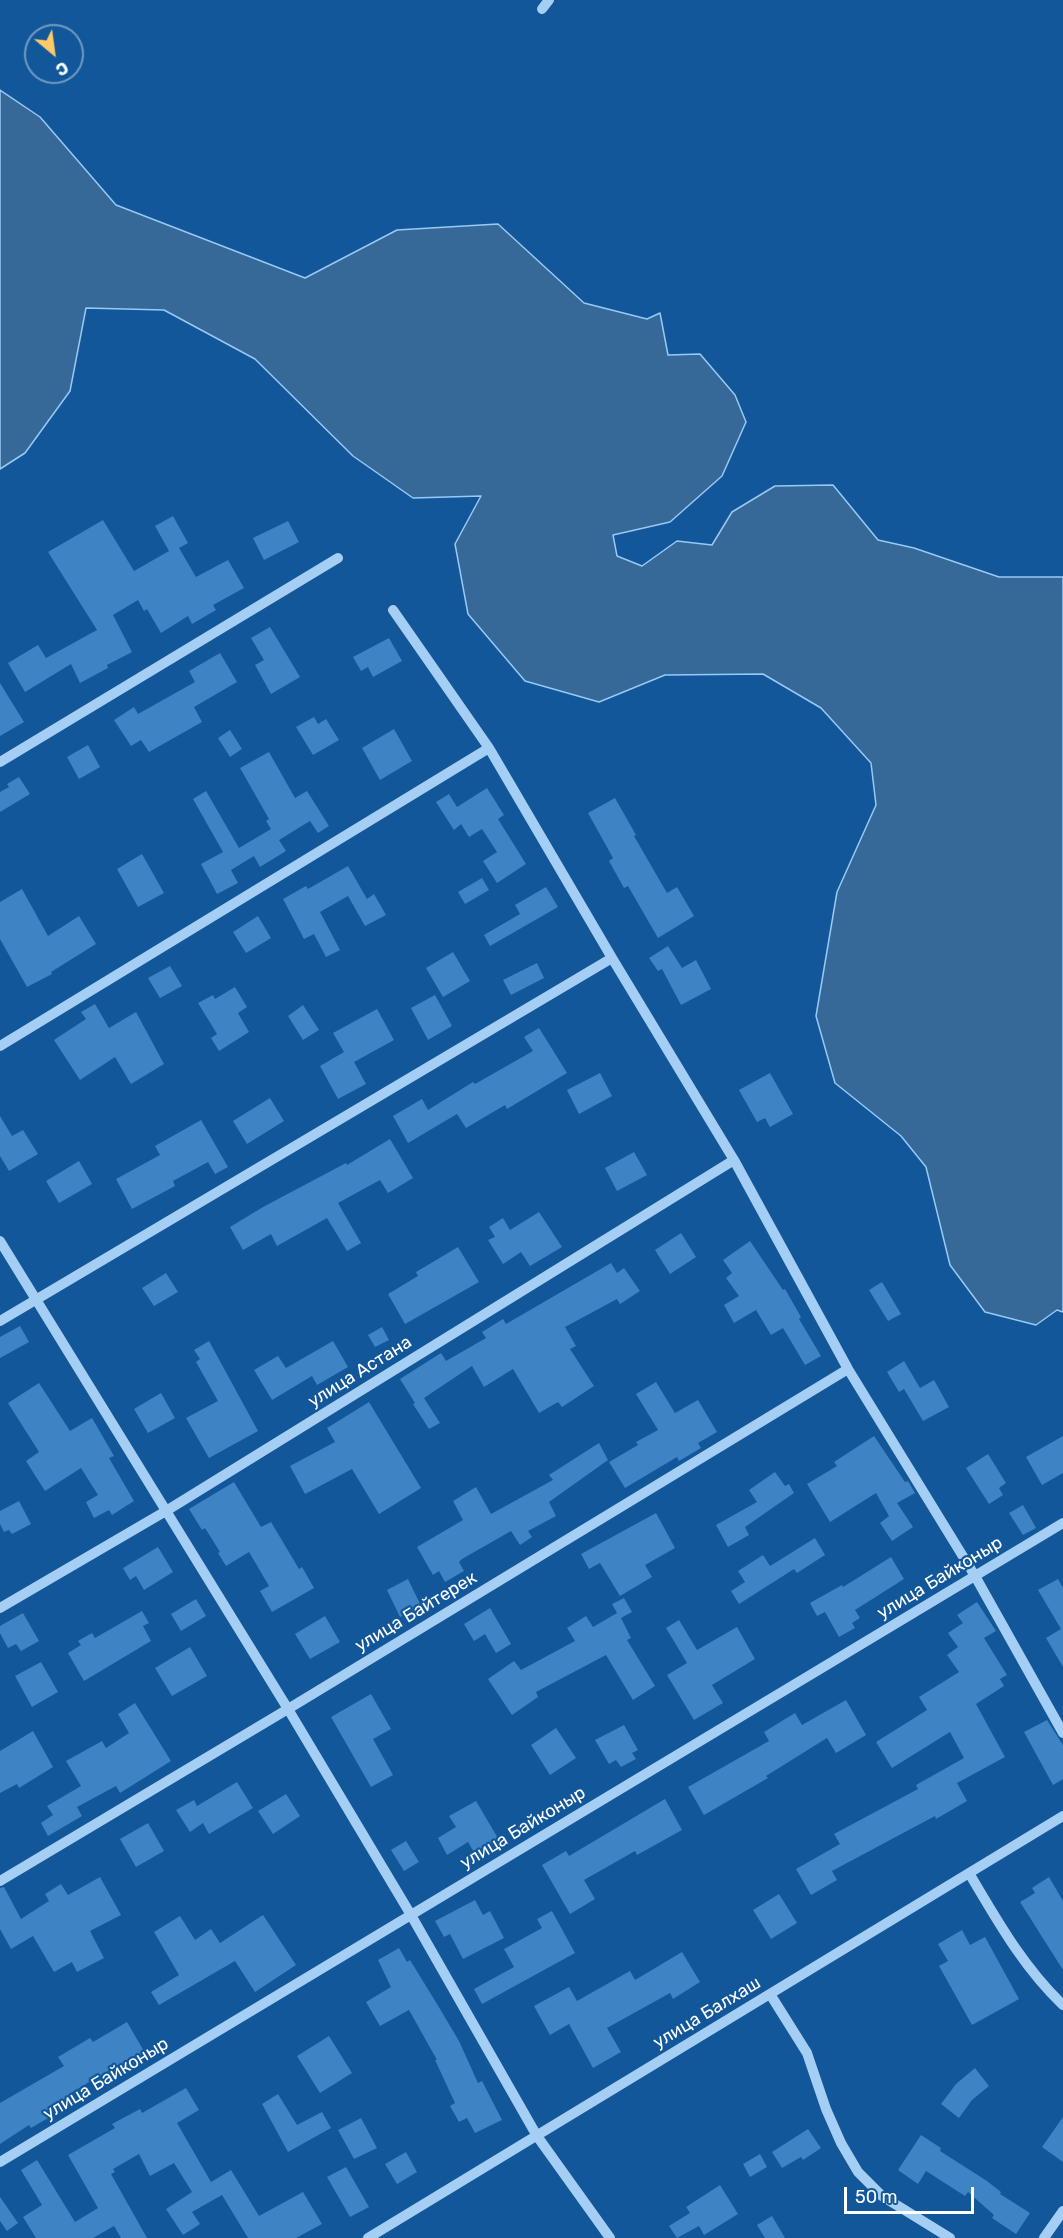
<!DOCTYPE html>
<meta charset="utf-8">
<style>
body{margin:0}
#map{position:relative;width:1063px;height:2238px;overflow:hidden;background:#12579a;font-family:Rubik,sans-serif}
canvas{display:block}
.north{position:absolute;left:24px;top:24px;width:60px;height:60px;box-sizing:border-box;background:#12579a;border:2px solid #719ac2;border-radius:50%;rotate:151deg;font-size:16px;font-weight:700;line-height:24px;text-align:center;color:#fff}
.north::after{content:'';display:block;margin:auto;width:21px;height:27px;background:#ffc968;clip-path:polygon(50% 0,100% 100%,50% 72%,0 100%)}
.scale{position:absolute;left:844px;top:2187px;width:130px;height:27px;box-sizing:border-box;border:3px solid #fff;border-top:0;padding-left:8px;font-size:18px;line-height:21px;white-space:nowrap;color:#fff;-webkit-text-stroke:4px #12579a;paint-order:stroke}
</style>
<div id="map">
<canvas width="1063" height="2238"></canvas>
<div class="north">С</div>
<div class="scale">50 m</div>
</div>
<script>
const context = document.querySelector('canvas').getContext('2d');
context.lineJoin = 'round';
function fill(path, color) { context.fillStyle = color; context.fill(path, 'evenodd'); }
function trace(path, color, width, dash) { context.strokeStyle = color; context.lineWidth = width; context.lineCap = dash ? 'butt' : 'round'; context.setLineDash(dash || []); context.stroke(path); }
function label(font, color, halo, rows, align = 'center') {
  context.font = font + ' Rubik,sans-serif'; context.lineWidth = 4.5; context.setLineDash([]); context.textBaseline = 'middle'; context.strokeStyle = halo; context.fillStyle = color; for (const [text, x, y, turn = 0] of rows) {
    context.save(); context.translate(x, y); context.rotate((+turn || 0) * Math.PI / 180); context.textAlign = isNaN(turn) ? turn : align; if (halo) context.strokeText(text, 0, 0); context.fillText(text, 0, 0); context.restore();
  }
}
const water = new Path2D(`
 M0 90 40 117 116 205 305 278 397 230 498 224 584 303 647 319 660 313 668 355 700 354 735 395 746 422 722 476 670 522 613 535 617 556 642 566 677 541 712 545 732 512 775 486 833 485 878 540 914 548 999 577H1063V1312L1057 1310 1036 1325 985 1312 950 1265 926 1167 901 1136 835 1083 816 1016 837 892 876 805 871 763 821 708 763 674 665 675 599 702 525 681 468 614 455 544 481 496 413 498 353 456 255 359 164 310 86 308 70 391 25 453 0 469Z`);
fill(water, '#366898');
trace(water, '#97caf7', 1.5);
fill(new Path2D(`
 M173 516 188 543 179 548 196 577 228 560 244 588 213 605 216 610 192 624 188 616 161 633 147 609 144 611 138 600 113 615 132 652 107 665 108 668 80 683 71 664 25 692 8 663 38 645 46 658 97 630 48 552 103 520 134 571 169 551 155 526Z
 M288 521 299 542 264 560 253 538Z
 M270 627 300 677 271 694 255 665 264 660 251 638Z
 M389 638 402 661 373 677 368 667 361 671 353 657Z
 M220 653 237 682 194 707 202 722 149 752 141 740 131 746 114 720 134 707 138 714 195 682 189 671Z
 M0 683 24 722 0 736Z
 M314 717 318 724 326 719 339 740 313 755 296 727Z
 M394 729 412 761 380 780 362 748Z
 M230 730 242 749 230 757 218 738Z
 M88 745 100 767 79 779 67 757Z
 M269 752 295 798 307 791 329 826 318 833 310 821 279 840 286 851 260 867 254 856 231 870 238 883 217 894 201 864 223 852 193 799 206 791 239 848 271 829 266 821 269 819 240 768Z
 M19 777 30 794 0 812V792L9 787 7 784Z
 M487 788 504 815 498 819 526 864 497 883 483 861 497 852 482 829 469 837 461 824 454 830 436 802 449 794 457 807Z
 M615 798 636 835 634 836 667 893 677 887 694 916 658 938 628 886 624 888 609 861 613 858 588 813Z
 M142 854 164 893 138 907 117 869Z
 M348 866 367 899 374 894 386 915 365 926 348 896 320 912 340 950 326 957 314 934 304 939 283 899 306 886 308 889Z
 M482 878 489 890 465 904 458 892Z
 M546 887 558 907 490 946 484 935 520 914 515 905Z
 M22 889 48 936 79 916 96 944 51 972 52 974 27 987 0 939V902Z
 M258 916 271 938 246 953 233 932Z
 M668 946 682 968 696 960 711 989 681 1005 662 969 658 971 649 958Z
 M453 952 470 981 443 997 426 968Z
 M537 963 544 978 511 995 503 980Z
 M170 966 182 986 160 998 148 978Z
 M235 987 247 1007 238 1013 249 1032 219 1051 211 1038 217 1034 198 1003 213 995 215 999Z
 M435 995 452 1026 428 1040 411 1008Z
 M95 1004 109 1028 136 1012 164 1064 131 1084 115 1057 80 1080 54 1040 86 1019 81 1012Z
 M303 1005 319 1030 303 1040 288 1016Z
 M377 1009 394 1040 354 1062 366 1084 338 1099 320 1066 344 1052 333 1033Z
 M539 1028 567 1073 507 1109 505 1105 466 1128 457 1114 408 1143 393 1116 422 1099 428 1110 473 1082 475 1084 533 1051 524 1037Z
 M600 1073 612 1096 579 1114 567 1090Z
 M770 1073 793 1114 770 1127 765 1118 757 1122 739 1090Z
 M270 1098 284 1121 247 1144 233 1121Z
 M0 1116 12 1136 23 1130 38 1154 9 1171 0 1156Z
 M201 1120 228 1167 215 1174 208 1162 173 1181 175 1186 132 1209 116 1179 160 1155 155 1146Z
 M390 1139 413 1178 388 1193 380 1180 338 1203 361 1243 347 1251 327 1218 277 1246 271 1234 243 1250 230 1227 263 1207 346 1163 347 1165Z
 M634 1152 647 1175 617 1191 605 1168Z
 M79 1161 92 1184 59 1203 46 1181Z
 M539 1212 562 1247 530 1266 521 1252 503 1264 488 1240 495 1237 489 1227 503 1218 510 1230Z
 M681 1233 696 1257 670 1274 655 1250Z
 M750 1241 783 1290 785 1289 801 1317 799 1319 821 1356 805 1365 783 1328 771 1335 756 1310 734 1323 724 1305 739 1296 726 1278 732 1273 723 1260Z
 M458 1247 479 1282 405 1324 388 1294 418 1276 416 1272Z
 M611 1263 617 1273 624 1268 640 1291 620 1304 617 1299 565 1327 576 1346 570 1349 594 1386 562 1407 558 1402 539 1413 513 1369 484 1387 472 1366 424 1398 440 1423 429 1429 413 1404 415 1403 400 1379 441 1353 446 1361 486 1338 482 1332 503 1319 506 1324Z
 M166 1273 178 1292 154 1306 142 1288Z
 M882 1282 901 1314 888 1321 869 1290Z
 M20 1326 29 1342 0 1358V1337Z
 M382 1327 389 1340 375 1347 368 1335Z
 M209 1341 258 1431 209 1458 186 1418 218 1401 196 1362 200 1359 194 1350Z
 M333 1341 348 1367 317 1385 312 1376 272 1400 254 1370 278 1356 286 1368Z
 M904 1361 920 1388 934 1380 949 1407 923 1421 904 1389 899 1392 887 1372Z
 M656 1382 675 1413 698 1400 717 1432 698 1443 701 1448 679 1461 677 1457 625 1488 609 1462 638 1445 636 1442 658 1430 636 1394Z
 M39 1383 70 1431 92 1418 114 1456 109 1458 134 1501 112 1515 109 1510 94 1518 86 1502 98 1495 81 1468 45 1491 26 1461 39 1452 8 1403Z
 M161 1393 175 1418 148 1433 134 1409Z
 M369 1402 421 1488 379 1514 352 1469 305 1494 290 1466 335 1442 327 1428Z
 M874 1436 905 1482 908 1481 915 1493 897 1503 913 1527 892 1541 880 1523 889 1516 876 1493 830 1522 807 1484 837 1466 834 1462Z
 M1063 1436V1473L1042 1485 1026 1457Z
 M599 1443 608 1460 549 1502 556 1516 528 1531 532 1537 520 1545 511 1531 462 1559 459 1562 464 1571 445 1582 439 1571 433 1575 417 1547 463 1520 453 1501 476 1487 491 1514 553 1480 549 1475Z
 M988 1454 1006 1483 999 1488 1003 1495 989 1504 966 1468Z
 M775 1472 785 1486 789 1484 794 1493 745 1527 749 1535 728 1547 716 1525 757 1502 749 1490Z
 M234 1482 261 1527 271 1522 299 1569 302 1567 314 1588 272 1612 260 1591 269 1586 249 1552 226 1566 218 1553 220 1552 205 1528 202 1530 189 1509Z
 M19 1501 31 1524 12 1534 9 1530 4 1532 0 1524V1511Z
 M1023 1505 1036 1528 1023 1535 1009 1513Z
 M656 1513 675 1548 645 1565 652 1577 620 1596 600 1563 589 1569 581 1554Z
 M815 1538 825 1555 797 1573 794 1569 739 1604 731 1591 745 1582 738 1571 763 1555 770 1566Z
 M158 1547 173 1572 144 1590 136 1576 130 1580 123 1568Z
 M891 1557 904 1579 855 1610 860 1618 852 1623 855 1628 839 1637 825 1612 817 1616 810 1603 842 1585 843 1587Z
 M408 1579 421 1606 400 1617 387 1590Z
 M1058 1579 1063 1588V1667L1046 1638 1061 1629 1038 1590Z
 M624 1598 632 1612 621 1618 631 1638 627 1640 655 1686 633 1700 606 1655 536 1692 538 1697 512 1715 488 1679 514 1661 521 1670 575 1641 567 1628 586 1616 593 1627 617 1613 612 1604Z
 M196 1599 206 1616 181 1631 171 1614Z
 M977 1602 996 1631 984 1638 1007 1675 1000 1679 1004 1686 976 1704 1005 1757 957 1783 967 1801 936 1819 935 1816 832 1871 837 1880 811 1895 796 1869 840 1844 834 1834 918 1789 916 1785 964 1758 950 1732 892 1768 876 1742 927 1710 919 1697 959 1672 947 1655 958 1647 948 1633 963 1623 957 1615Z
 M490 1608 511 1644 496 1653 485 1634 474 1641 464 1624Z
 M142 1611 149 1623 143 1626 151 1641 84 1681 68 1653 81 1645 78 1641 92 1633 95 1638Z
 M23 1613 39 1641 21 1651 16 1644 8 1648 0 1633V1626Z
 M325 1616 340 1642 310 1659 295 1634Z
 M679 1620 697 1650 737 1627 755 1659 712 1685 723 1703 694 1720 667 1675 687 1663 666 1628Z
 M190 1647 207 1676 172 1696 155 1668Z
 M41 1662 58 1692 32 1707 15 1676Z
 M371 1694 391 1729 373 1739 393 1775 371 1787 331 1717Z
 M846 1700 866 1735 836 1753 827 1738 766 1776 768 1778 704 1815 688 1787 769 1741 764 1732 795 1713 802 1725Z
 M135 1703 171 1761 120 1793 116 1786 77 1807 82 1816 48 1836 41 1823 53 1815 47 1806 81 1786 66 1761 102 1741 106 1748 129 1733 118 1714Z
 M1047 1720 1063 1745V1779L1053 1785 1024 1732Z
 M624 1725 638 1750 632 1753 636 1759 621 1767 616 1760 609 1764 595 1740Z
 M556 1728 576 1758 550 1775 531 1745Z
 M33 1731 53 1767 19 1788 17 1784 0 1793V1751Z
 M237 1782 253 1808 209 1834 203 1823 190 1832 176 1810 194 1800 197 1806Z
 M286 1794 300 1816 273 1834 258 1811Z
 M665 1799 682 1830 637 1855 635 1851 584 1880 595 1899 570 1914 542 1865 566 1851 569 1856Z
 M476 1801 502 1845 478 1859 468 1842 447 1855 438 1838 456 1827 449 1816Z
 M148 1823 164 1851 136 1867 120 1839Z
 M406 1841 419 1862 404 1871 391 1850Z
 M100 1877 121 1915 90 1931 104 1958 77 1972 72 1962 54 1972 33 1936 11 1949 0 1929V1888L4 1887 21 1919 49 1901 45 1894 61 1884 68 1895Z
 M1049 1877 1063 1901V1970L1020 1902 1035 1893 1032 1888Z
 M779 1894 797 1923 771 1939 753 1910Z
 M475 1900 483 1915 490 1911 504 1938 463 1959 450 1934 444 1937 435 1921Z
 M552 1911 575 1953 482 2004 474 1989 514 1967 504 1949 542 1928 537 1919Z
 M263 1915 296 1965 255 1992 235 1961 159 2005 151 1992 179 1975 154 1932 180 1916 195 1940 211 1929 220 1943Z
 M962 1930 970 1945 985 1937 1019 1999 972 2025 939 1966 948 1961 938 1944Z
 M399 1948 407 1962 410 1960 437 2004 459 2041 478 2083 482 2081 502 2120 475 2133 467 2118 459 2122 450 2106 455 2103 435 2060H437L409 2010 380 2026 366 2002 391 1987 378 1960Z
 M682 1952 700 1982 673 1999 670 1993 607 2028 621 2052 593 2068 569 2024 550 2035 534 2006 569 1987 577 2001 630 1971 635 1980Z
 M127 2022 148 2058 122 2072 118 2065 69 2094 74 2103 31 2128 29 2125 0 2144V2103L64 2066 58 2057 90 2038 93 2042Z
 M329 2036 352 2073 320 2093 297 2056Z
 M975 2068 989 2086 972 2100 959 2118 941 2104 956 2084Z
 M186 2088 199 2110 177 2123 211 2182 231 2170 259 2216 303 2192 322 2224 296 2238H248L222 2195 192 2212 200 2224 183 2235 166 2209 192 2192 174 2163 150 2176 139 2154 113 2169 115 2172 111 2174 147 2238H121L114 2226 93 2238H36L23 2217 42 2205 21 2170 37 2160 75 2222 98 2208 68 2155 115 2128 112 2124 140 2109 142 2113Z
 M278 2094 297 2125 322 2112 331 2128 288 2152 262 2104Z
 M1063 2117V2162L1042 2147Z
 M361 2118 377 2148 354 2159 338 2130Z
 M808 2129 821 2148 803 2160 801 2157 782 2168 772 2152Z
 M921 2135 941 2148 940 2151 987 2181 1001 2192 1000 2194 1030 2213 1016 2234 992 2218 994 2215 968 2192 965 2196 926 2171 918 2184 898 2170Z
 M406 2152 417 2172 397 2184 385 2164Z
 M760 2154 767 2167 750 2177 743 2164Z
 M346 2167 369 2207 350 2217 327 2177Z
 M720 2185 738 2214 704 2235 699 2226 677 2238 669 2226 690 2213 686 2207Z
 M0 2197 18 2223 7 2231 0 2221Z
 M772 2216 785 2238H765L757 2225Z`), '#3e83c4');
trace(new Path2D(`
 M542 9 549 0
 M393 610 489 748 612 958 734 1160 848 1369 975 1576 1063 1733
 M0 762 338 558
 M0 1046 489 748
 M0 1241 288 1709 411 1915 537 2136 610 2238
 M0 1321 612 958
 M0 1608 166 1511 734 1160
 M969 1873C997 1920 1023 1967 1063 2005
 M0 1881 288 1709 848 1369
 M770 1994 807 2053 826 2109 841 2143 858 2172 882 2196 950 2238
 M0 2162 1063 1523
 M368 2238 1063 1816
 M1044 2238 1063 2211`), '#a5cef4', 10);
label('18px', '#fff', '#12579a', [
 ["улица Астана",360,1372,-32],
 ["улица Байконыр",940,1578,-31],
 ["улица Байтерек",416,1612,-31],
 ["улица Байконыр",523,1828,-31],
 ["улица Балхаш",707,2013,-31],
 ["улица Байконыр",106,2079,-31]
]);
</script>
